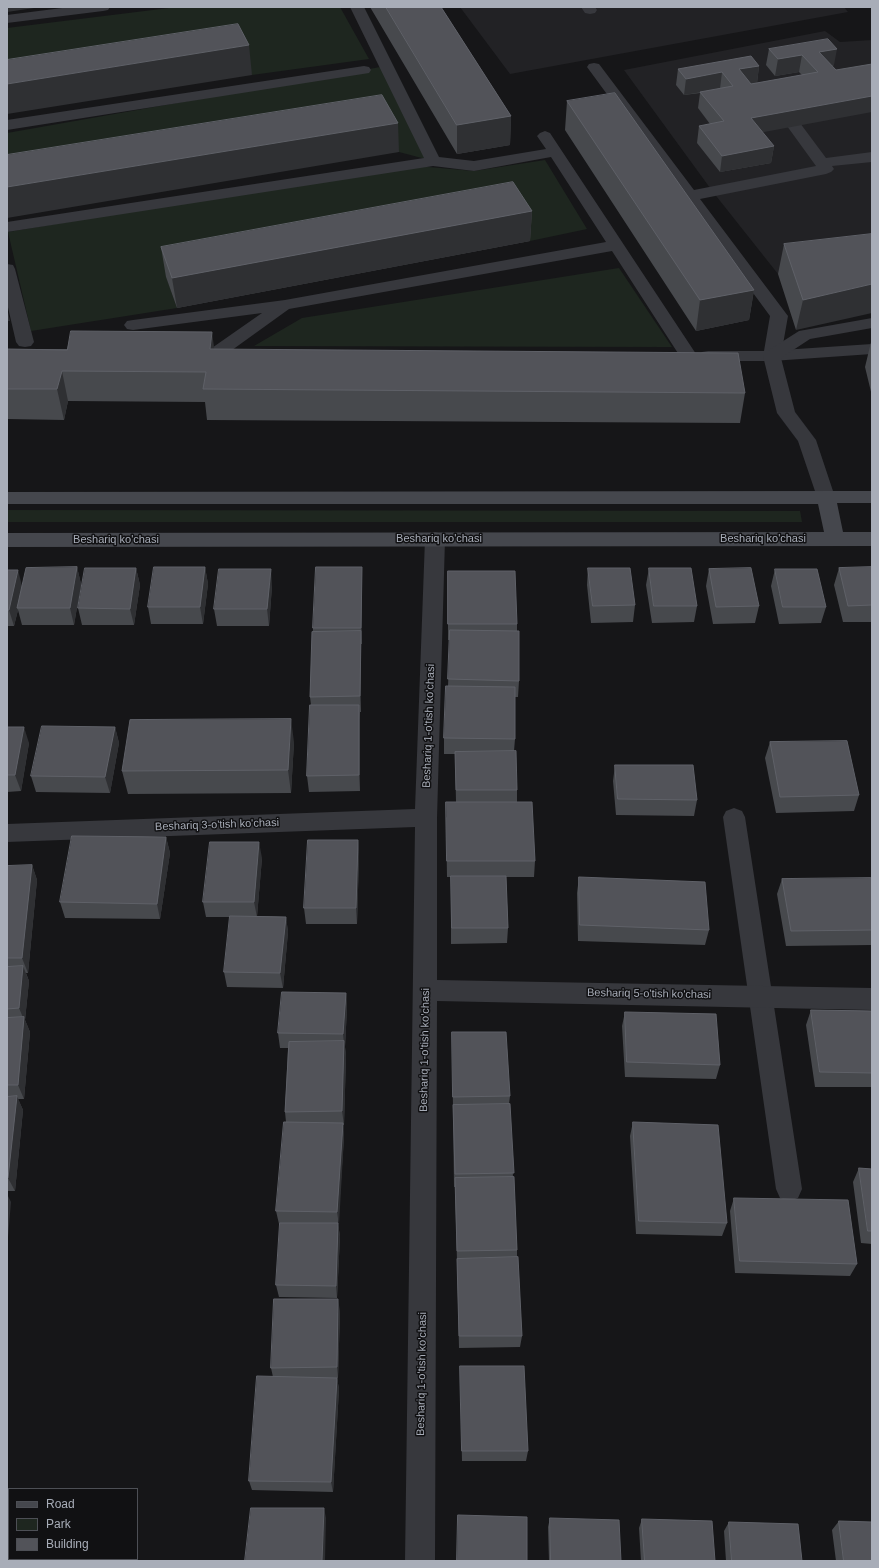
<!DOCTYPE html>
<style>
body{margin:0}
#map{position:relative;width:879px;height:1568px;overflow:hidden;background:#161618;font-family:Arial,sans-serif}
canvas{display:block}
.frame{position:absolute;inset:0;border:8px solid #a8adb8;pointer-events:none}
.legend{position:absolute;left:8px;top:1488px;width:130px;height:72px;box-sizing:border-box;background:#111113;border:1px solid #4d4f55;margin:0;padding:5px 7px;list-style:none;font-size:12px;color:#a8adb8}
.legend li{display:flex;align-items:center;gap:8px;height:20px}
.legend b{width:20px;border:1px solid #4d4f55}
</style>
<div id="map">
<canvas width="879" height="1568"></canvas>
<div class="frame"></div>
<ul class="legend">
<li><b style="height:5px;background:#45474d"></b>Road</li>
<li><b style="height:11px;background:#1e261f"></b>Park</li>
<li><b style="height:11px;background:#525359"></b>Building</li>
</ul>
</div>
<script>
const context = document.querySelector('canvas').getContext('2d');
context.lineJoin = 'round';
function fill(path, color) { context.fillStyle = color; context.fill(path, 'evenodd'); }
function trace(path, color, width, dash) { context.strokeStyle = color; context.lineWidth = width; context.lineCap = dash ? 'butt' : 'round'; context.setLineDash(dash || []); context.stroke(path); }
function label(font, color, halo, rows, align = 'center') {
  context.font = font + ' Arial,sans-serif'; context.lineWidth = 3; context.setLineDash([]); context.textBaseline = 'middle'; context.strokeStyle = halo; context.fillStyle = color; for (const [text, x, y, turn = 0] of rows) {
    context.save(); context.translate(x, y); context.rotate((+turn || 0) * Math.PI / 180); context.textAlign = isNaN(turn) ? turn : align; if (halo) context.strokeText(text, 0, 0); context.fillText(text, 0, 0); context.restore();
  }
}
fill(new Path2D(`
 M460 7H844L848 12 510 74Z
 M825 31 840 42 872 40V263L778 274 713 192 624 70Z`), '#222225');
fill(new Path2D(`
 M177 7H340L369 59 252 75 240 53 7 75V28Z
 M386 66 433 161 399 152 7 186V133Z
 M545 160 587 229 530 241 512 212 166 276 177 308 31 331 8 232 406 165 474 171Z
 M619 268 672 347 254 346 302 318Z
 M7 510 800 511 802 522H7Z`), '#1e261f');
fill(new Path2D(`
 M70 7H110L108 10 103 11 7 23V15Z
 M350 7H364L439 157 474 161 546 149 537 136 540 133 545 131 550 133 698 357 695 361 689 362 683 361 612 251 289 309 221 358 215 359 209 358 206 354 209 350 262 313 133 330 127 329 124 325 127 321 133 320 285 300 606 242 551 157 474 171 433 166 7 232V222L424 158Z
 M581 7H595L597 10 595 13 590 14 585 13Z
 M594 63 599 64 694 190 816 166 787 126 790 123 795 121 800 123 826 158 872 152V162L832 166 834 169 831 172 826 174 700 199 788 316 782 350 872 344V354L772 361H708L702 360 699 356 702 352 708 351H764L770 316 587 67 589 64Z
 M364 66 369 67 371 70 369 73 7 130V120Z
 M7 264 13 265 15 269 34 342 31 346 25 347 19 346 16 342 7 303Z
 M734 808 742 811 745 817 802 1189 798 1198 789 1201 780 1198 776 1189 723 817 726 811Z`), '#37383d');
fill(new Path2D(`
 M872 318V328L810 339 781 358 795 412 816 440 835 497 833 502 826 503 819 502 817 497 798 441 777 413 763 356 766 352 799 331Z
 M435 532 442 534 445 539 437 818V980L872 988V1010L437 1001 435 1561H405L415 827 7 842V824L415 809 425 539 428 534Z`), '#37383d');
fill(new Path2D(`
 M826 491H872V503H837L843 532H872V546L7 547V533L824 532 818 504H7V492Z`), '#45474d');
fill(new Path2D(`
 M370 7H441L511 116 510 145 457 154Z
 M828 39 834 65 832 66 762 132 774 146 771 163 720 172 697 143 699 126 710 124 698 108 700 93 684 95 676 85 678 69 759 66 757 83 802 75 799 72 775 76 766 65 769 49Z
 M567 101 754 290 749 320 696 331 565 130Z
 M532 211 530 241 177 308 166 277 161 247Z
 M872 234 796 330 778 274 784 244Z
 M872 338V396L865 367Z
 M7 349H214L745 393 740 423 207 420 205 402 68 401 64 420 7 419Z
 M77 567 81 584 74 625H22L18 610 14 626H7V570L22 586Z
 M205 567 208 584 203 624H151L148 607Z
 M362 567V644H361V712H360V791L309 792 307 776 311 705 310 697 313 628Z
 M872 567V622H843L834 585 839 568Z
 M136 568 140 585 134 625H82L78 608Z
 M588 568 635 605 633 622 591 623 587 585Z
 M649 568 697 606 694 622 652 623 646 585Z
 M709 569 759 606 755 623 713 624 706 586Z
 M775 569 826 607 821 623 779 624 771 586Z
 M448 571 517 624V631L519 681 518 697H515V739L514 751 517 790V802L535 861 534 877H506L508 928 507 943 451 944V877H447L446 818 456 802 455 754H444V738L448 686 450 640H448Z
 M272 586 269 626H217L214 609Z
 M7 727 29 743 21 791 7 792Z
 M115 727 119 743 110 793 36 792 31 776Z
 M294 742 291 793 128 794 122 771Z
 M770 742 859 795 854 811 776 813 765 758Z
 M615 765 697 800 694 816 616 815 613 781Z
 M166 837 170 853 160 919 65 918 60 902Z
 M358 840 359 856 357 924H306L304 908Z
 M262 858 257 916 286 917 288 932 283 988 227 987 224 972 230 917H206L203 902Z
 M32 865 37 880 28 973H26L29 981 25 1020 30 1032 24 1099H18L23 1110 15 1191H7V866Z
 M579 877 709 930 705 945 578 941 577 893Z
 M782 879 872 882V945L786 946 777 894Z
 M346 993 347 1008 345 1047 346 1056 344 1125H343L344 1137 338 1225 340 1236 337 1298 279 1297 276 1285 280 1224H279L276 1211 286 1122 285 1112 288 1048H280L278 1033Z
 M811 1010 872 1011V1087H815L806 1025Z
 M625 1012 720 1065 716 1079 625 1077 622 1026Z
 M452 1032 510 1096 509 1104 517 1250V1257L522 1336 520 1347 459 1348 457 1262 455 1187H454L453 1111Z
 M633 1122 727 1223 722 1236 636 1234 630 1136Z
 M859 1168 872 1169V1244L861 1243 853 1182Z
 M734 1198 857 1264 850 1276 735 1273 730 1211Z
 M340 1311 338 1378H337L339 1389 333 1492 252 1490 249 1481 273 1377 271 1368Z
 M460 1366 528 1451 526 1461H462L460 1377Z
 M550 1518 621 1561H549L548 1527Z
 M642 1519 715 1561H641L639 1528Z
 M839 1521 872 1561H836L832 1530Z
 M729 1522 802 1561H726L724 1531Z`), '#47494d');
fill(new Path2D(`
 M7 7H41L7 12Z
 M249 45 252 75 7 114V84Z
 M837 49 834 65 816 69 819 52Z
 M802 55 799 72 775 76 778 59Z
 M759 66 757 83 736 86 739 69Z
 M722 72 720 89 684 95 686 79Z
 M872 96V112L748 135 751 118Z
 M511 116 510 145 457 154V125Z
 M398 123 399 152 7 218V187Z
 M774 146 771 163 720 172 722 156Z
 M532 211 530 241 177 308 172 278Z
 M872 284V313L796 330 803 300Z
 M754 290 749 320 696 331 700 300Z
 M7 308 10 321H7Z
 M212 332 216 362 210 349Z
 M62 371 68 401 64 420 57 389Z
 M77 567 81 584 74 625 70 608Z
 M205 567 208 584 203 624 200 607Z
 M362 567V644L361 628Z
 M136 568 140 585 134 625 130 609Z
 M271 569 272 586 269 626 267 609Z
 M18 570 22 586 17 608 18 610 14 626 9 610Z
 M361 631V712L360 696Z
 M359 705 360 721V791L359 775Z
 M291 719 294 742 291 793 288 770Z
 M24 727 29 743 21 791 15 775Z
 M115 727 119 743 110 793 105 777Z
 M166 837 170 853 160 919 157 904Z
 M358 840 359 856 357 924 356 908Z
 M259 842 262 858 257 917 254 902Z
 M32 865 37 880 28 973 22 958Z
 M286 917 288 932 283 988 280 973Z
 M23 966 29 981 25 1020 30 1032 24 1099 18 1085 24 1020 19 1008Z
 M346 993 347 1008 345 1047 346 1056 344 1125 342 1111 344 1044 343 1034Z
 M17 1096 23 1110 15 1191 8 1178Z
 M343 1123 344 1137 339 1225 337 1212Z
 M7 1194 11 1202 7 1249Z
 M338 1223 340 1236 337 1298 336 1286Z
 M338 1299 340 1311 338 1378 337 1367Z
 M337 1378 339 1389 333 1492 331 1482Z
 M324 1508 326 1518 325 1561H322Z`), '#2f3033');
const building = new Path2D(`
 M386 7H441L511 116 457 125Z
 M238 24 249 45 7 84V60Z
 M828 39 837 49 819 52 836 70 872 64V96L751 118 774 146 722 156 699 126 724 121 700 92 733 86 722 72 686 79 678 69 751 56 759 66 739 69 751 84 818 72 802 55 778 59 769 49Z
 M615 93 754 290 700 300 567 101Z
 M382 95 398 123 7 187V155Z
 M513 182 532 211 172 278 161 247Z
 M872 234V284L803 300 784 244Z
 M71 331 212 332 210 349 738 353 745 393 203 389 206 372 62 371 57 389H7V349L67 350Z
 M77 567 70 608H17L26 568Z
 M154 567H205L200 607H148Z
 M316 567H362L361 628H313Z
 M872 567V605L848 606 839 568Z
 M85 568H136L130 609 78 608Z
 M588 568H630L635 605 593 606Z
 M649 568H691L697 606H654Z
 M751 568 759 606 716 607 709 569Z
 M219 569H271L267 609H214Z
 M775 569H817L826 607H783Z
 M7 570H18L9 610H7Z
 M448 571H515L517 624H448Z
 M450 630 519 631V681L448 679Z
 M361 631 360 696 310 697 312 632Z
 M446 686 515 687V739L444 738Z
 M310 705H359V775L307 776Z
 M291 719 288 770 122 771 130 720Z
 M42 726 115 727 105 777 31 776Z
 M7 727H24L15 775H7Z
 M847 741 859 795 780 797 770 742Z
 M516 751 517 790H456L455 752Z
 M615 765H693L697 800 618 799Z
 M446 802H532L535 861H447Z
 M72 836 166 837 157 904 60 902Z
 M308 840H358L356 908H304Z
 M210 842H259L254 902H203Z
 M32 865 22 958H7V866Z
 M451 876H506L508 928H452Z
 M579 877 705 882 709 930 580 925Z
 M871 878 872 882V930L791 931 782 879Z
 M230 916 286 917 280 973 224 972Z
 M23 966 19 1008 7 1009V967Z
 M282 992 346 993 343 1034 278 1033Z
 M811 1010 872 1011V1073L820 1072Z
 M625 1012 716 1014 720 1065 627 1062Z
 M24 1017 18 1085H7V1018Z
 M452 1032H506L510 1096 453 1097Z
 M344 1041 342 1111 285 1112 289 1042Z
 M17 1096 8 1178H7V1097Z
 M510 1104 514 1173 455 1174 453 1105Z
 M284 1122 343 1123 337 1212 276 1211Z
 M633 1122 718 1125 727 1223 639 1221Z
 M859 1168 872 1169V1231H868Z
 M514 1177 517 1250 457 1251 455 1178Z
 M734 1198 848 1200 857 1264 740 1261Z
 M280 1223H338L336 1286 276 1285Z
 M518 1257 522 1336H459L457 1259Z
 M274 1299H338L337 1367 271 1368Z
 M460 1366H524L528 1451H462Z
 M257 1376 337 1378 331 1482 249 1481Z
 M251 1508H324L322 1561H245Z
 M458 1515 527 1517V1561H457Z
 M550 1518 619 1520 621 1561H551Z
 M642 1519 712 1521 715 1561H645Z
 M839 1521 872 1522V1561H844Z
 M729 1522 798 1524 802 1561H732Z`);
fill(building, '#525359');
trace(building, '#5f6168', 1);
label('11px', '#a8adb8', '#111113', [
 ["Beshariq ko'chasi",439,539],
 ["Beshariq ko'chasi",763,539],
 ["Beshariq ko'chasi",116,540],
 ["Beshariq 1-o'tish ko'chasi",429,726,-88],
 ["Beshariq 3-o'tish ko'chasi",217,825,-2],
 ["Beshariq 5-o'tish ko'chasi",649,994,1],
 ["Beshariq 1-o'tish ko'chasi",425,1050,-89],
 ["Beshariq 1-o'tish ko'chasi",422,1374,-89]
]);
</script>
